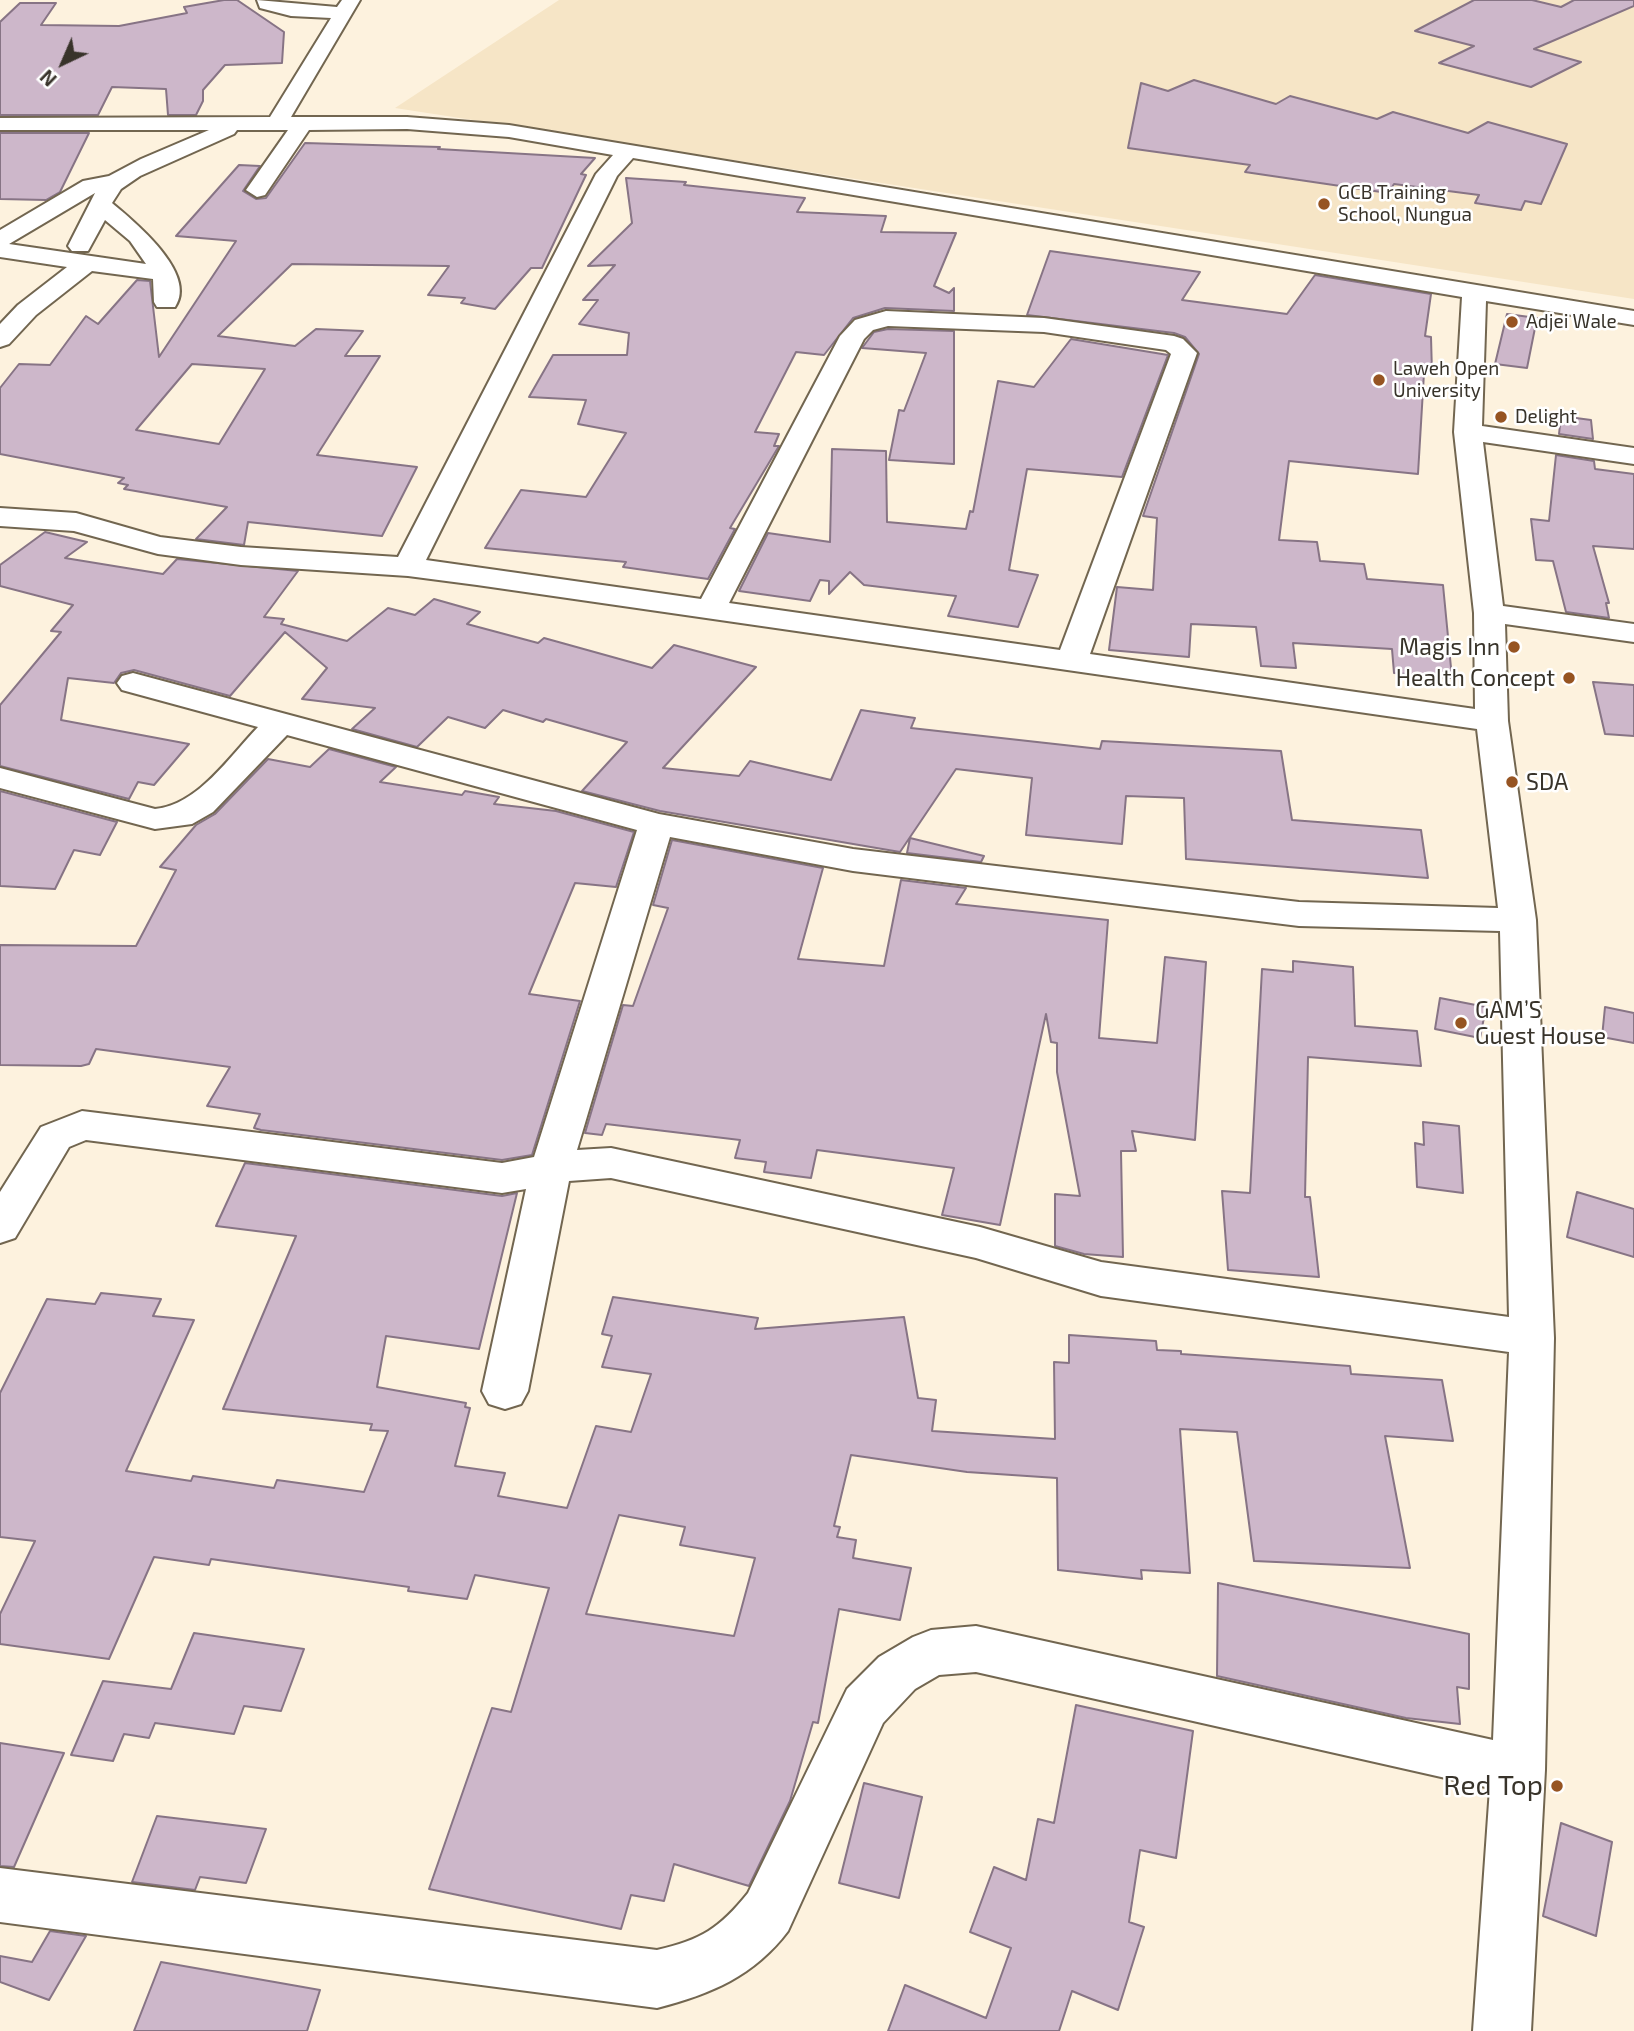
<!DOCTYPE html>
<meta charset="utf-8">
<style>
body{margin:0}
#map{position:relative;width:1634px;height:2031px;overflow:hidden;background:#fdf2de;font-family:"Exo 2",sans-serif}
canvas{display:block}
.north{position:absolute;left:28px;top:28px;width:70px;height:70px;-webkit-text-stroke:5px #fff;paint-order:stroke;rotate:224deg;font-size:19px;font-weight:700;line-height:28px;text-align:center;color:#38332a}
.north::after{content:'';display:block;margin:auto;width:24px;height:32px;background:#38332a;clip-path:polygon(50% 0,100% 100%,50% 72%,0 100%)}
</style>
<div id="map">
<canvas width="1634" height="2031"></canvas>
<div class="north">N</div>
</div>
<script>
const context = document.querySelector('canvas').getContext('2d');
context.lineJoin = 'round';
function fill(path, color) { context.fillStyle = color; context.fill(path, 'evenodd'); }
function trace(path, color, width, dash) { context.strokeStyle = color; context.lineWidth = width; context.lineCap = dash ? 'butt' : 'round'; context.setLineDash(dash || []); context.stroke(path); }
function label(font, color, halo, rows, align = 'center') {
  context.font = font + ' "Exo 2",sans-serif'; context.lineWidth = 5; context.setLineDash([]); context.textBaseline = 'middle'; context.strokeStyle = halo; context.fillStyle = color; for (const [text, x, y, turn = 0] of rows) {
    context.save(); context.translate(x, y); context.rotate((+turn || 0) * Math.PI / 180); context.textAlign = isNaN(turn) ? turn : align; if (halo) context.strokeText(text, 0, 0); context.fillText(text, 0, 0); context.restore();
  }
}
fill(new Path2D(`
 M559 0H1634V299L395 108Z`), '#f6e5c6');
const building = new Path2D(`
 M224 0H237L284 32 282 63 225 65 203 90V101L196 115H168L166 89 112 87 98 115H0V22L20 3H56L41 25 119 26 187 13 184 7Z
 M1474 0H1532L1561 7 1574 0H1634V6L1534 49 1581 62 1531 87 1439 63 1474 46 1415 31Z
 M1194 80 1276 104 1290 96 1377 119 1393 112 1468 133 1488 122 1567 144 1541 204 1525 201 1521 210 1475 203 1479 195 1394 184 1388 193 1245 172 1250 165 1128 148 1141 83 1168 91Z
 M0 133H89L60 192 46 200 0 199Z
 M305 143 440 147 438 149 595 158 581 174 586 175 542 268H531L495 309 461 303 465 298 428 295 449 266 292 264 218 336 295 346 316 329 363 331 345 356H380L317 455 417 467 382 536 248 522 244 545 196 539 227 507 124 489 128 485 118 483 124 478 0 454V388L19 364 50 365 86 316 98 324 137 280 150 281 159 357 236 241 176 236 239 165 260 166 243 191 256 199 266 198ZM192 364 265 369 219 444 136 430Z
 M626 178 686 182 684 185 805 198 797 212 886 216 881 232 956 233 934 286 949 293 954 288V311L885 308 853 318 824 355 796 352 755 432 779 434 774 446H779L730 528 735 529 708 579 623 567 626 562 485 548 521 490 586 497 626 433 578 424 586 400 529 397 553 355H627L629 333 579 324 598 300H583L615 265 588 266 632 223Z
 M1050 251 1200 272 1182 300 1287 314 1315 275 1431 294 1425 336 1431 337 1432 373H1424L1418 474 1289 461 1279 540 1317 542 1320 561 1364 564 1367 579 1443 585 1452 678 1394 673 1392 649 1293 643 1296 668 1261 666 1256 627 1191 624 1189 657 1109 650 1117 587 1153 590 1157 518 1143 516 1199 354 1185 337 1174 333 1027 315Z
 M1507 314 1537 318 1527 368 1495 364Z
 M888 329 954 331V464L889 460 899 410 904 411 926 353 862 348 874 332Z
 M1071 339 1168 355 1122 477 1027 469 1009 570 1038 575 1018 627 948 616 956 596 864 585 850 572 829 594V581L820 580 810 601 739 591 768 533 830 542 832 449 886 451 887 522 966 529 970 511 973 512 998 381 1034 387Z
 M1561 416 1591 420 1593 439 1559 434Z
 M1556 455 1594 461 1595 469 1634 474V549L1593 546 1609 603H1606L1609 618 1566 612 1553 561 1536 560 1531 519 1549 521Z
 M45 532 87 542 65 558 163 574 177 559 298 571 264 617 284 619 281 624 347 641 388 608 415 615 434 599 480 612 467 624 538 643 544 638 652 668 674 645 756 667 663 768 739 776 750 761 831 780 861 710 915 718 911 728 1100 749 1102 741 1281 751 1292 820 1421 830 1428 878 1186 859 1184 798 1126 796 1122 844 1026 835 1032 778 956 769 900 852 660 811 582 791 627 742 546 719 543 722 503 710 485 728 448 717 417 747 352 729 375 708 302 699 327 668 285 632 230 696 134 670 121 673 114 683 68 678 61 720 189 744 154 785 138 782 129 799 0 766V705L61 632 51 631 73 605 0 586V565Z
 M1593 682 1634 685V736L1605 734Z
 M329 749 396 767 380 782 462 795 465 791 499 797 494 804 556 811 634 832 616 887 575 883 529 994 580 1001 532 1155 502 1160 261 1130 254 1128 260 1114 207 1106 230 1067 96 1049 89 1064 81 1066 0 1065V945L136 946 176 870 160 867 196 825 215 814 268 759 310 767Z
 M0 791 117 822 100 855 74 850 55 889 0 886Z
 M910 838 984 856 981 862 907 853Z
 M672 840 823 868 798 959 884 966 901 880 966 888 956 904 1108 920 1099 1038 1157 1043 1165 957 1206 962 1195 1140 1132 1131 1136 1151H1121L1123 1257 1084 1254 1055 1246V1194L1080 1196 1057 1072V1043L1051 1042 1046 1014 1000 1225 942 1215 954 1168 817 1150 811 1178 764 1172 766 1162 735 1158 740 1140 606 1124 602 1135 585 1133 623 1005 633 1006 668 908 653 905Z
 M1293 961 1353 967 1355 1026 1417 1031 1421 1066 1308 1057 1305 1197H1310L1319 1277 1228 1270 1222 1191 1250 1193 1262 969 1293 972Z
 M1440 998 1486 1007 1480 1038 1435 1029Z
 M1605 1007 1634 1013V1043L1602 1037Z
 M1423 1122 1459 1126 1463 1193 1417 1187 1415 1143 1424 1145Z
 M245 1163 502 1196 517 1193 479 1349 386 1336 377 1387 466 1403 465 1407 470 1408 455 1466 505 1473 498 1496 567 1508 596 1426 631 1432 651 1374 602 1367 612 1336 602 1334 613 1297 758 1318 755 1329 904 1317 918 1398 936 1400 932 1431 1055 1439 1054 1362 1069 1363V1335L1156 1341 1157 1350 1181 1351V1354L1350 1366 1351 1374 1442 1380 1453 1441 1385 1436 1410 1568 1254 1561 1237 1432 1180 1429 1190 1573 1141 1570 1142 1579 1058 1570 1057 1478 967 1472 851 1455 834 1526 840 1527 837 1537 856 1540 853 1558 911 1568 900 1620 839 1609 818 1723 813 1722 790 1801 749 1886 674 1864 664 1901 631 1895 621 1929 429 1889 492 1708 511 1712 549 1588 475 1575 467 1599 408 1591 409 1587 211 1559 209 1565 154 1557 109 1659 0 1644V1614L35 1541 0 1537V1393L47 1299 95 1304 101 1293 161 1299 153 1316 194 1320 126 1471 191 1481 193 1476 274 1488 277 1480 364 1492 388 1431 370 1430 372 1424 223 1409 296 1236 216 1226ZM619 1515 685 1527 680 1545 755 1558 734 1636 586 1614Z
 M1577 1192 1634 1209V1257L1567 1237Z
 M1218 1583 1469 1634V1689L1457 1687 1460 1724 1406 1718 1217 1676Z
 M194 1633 304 1649 281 1711 244 1706 234 1734 155 1723 149 1738 124 1734 113 1761 71 1755 103 1681 171 1689Z
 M1076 1705 1193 1731 1176 1858 1140 1850 1129 1922 1144 1927 1118 2010 1072 1991 1059 2031H888L905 1985 986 2018 1011 1948 970 1932 994 1867 1026 1880 1038 1819 1054 1823Z
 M0 1743 64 1753 14 1867 0 1866Z
 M864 1783 922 1797 899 1898 839 1883Z
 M157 1816 266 1829 246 1883 200 1877 195 1890 132 1882Z
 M1561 1823 1612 1842 1596 1936 1543 1916Z
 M50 1931 86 1936 49 2000 0 1982V1956L32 1962Z
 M161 1962 320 1990 307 2031H134Z`);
fill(building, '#cdb7ca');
trace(building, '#877485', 2);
const minor = new Path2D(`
 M257 0 337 7 342 0H360L291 117H407L509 125 1634 311V325L1486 301 1482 426 1634 448V464L1483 442 1503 606 1634 624V642L1505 624 1508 721 1536 920 1554 1338 1545 1770 1531 2031H1473L1490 1788 976 1672 939 1675 915 1689 883 1723 788 1931C754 1976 711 1994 657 2008L0 1922V1868L657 1950C701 1940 720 1928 748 1893L847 1689 879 1657 913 1637 931 1630 976 1626 1493 1740 1509 1352 1101 1296 976 1258 611 1178 569 1181 528 1391 521 1404 505 1409 489 1404 482 1391 526 1189 502 1193 86 1140 69 1147 15 1238 0 1243V1192L41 1127 82 1111 502 1163 534 1157 637 830 287 735 213 812 192 824 155 829 0 788V768L155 809C198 805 230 756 258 727L122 690 117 683 122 676 133 673 659 814 853 849 1299 902 1498 908 1477 729 477 585 408 576 241 565 158 554 74 531 0 526V508L76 513 160 537 241 547 398 557 596 174 613 155 509 137 407 129 309 130 265 195 257 197 246 190 288 130H237L234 134 140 176 121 189 112 203C135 222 198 274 175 307H157L154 302 153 279 92 271 36 315 9 344 0 347V324L18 305 67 267 0 257V230L83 181 109 176 141 159 209 130H0V118L270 117 331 18 291 16 260 8ZM633 158 1462 297 1454 432 1474 613 1475 709 1090 654 1197 353 1183 339 1174 336 1044 318 886 311 855 320 840 336 701 599 426 560 617 176ZM95 193 68 246 72 251H88L105 220 130 241 146 264 9 244ZM888 326 1044 332 1166 350 1171 354 1060 650 729 603 864 339 873 330ZM670 837 853 871 1299 926 1500 931 1509 1317 1101 1262 980 1227 611 1148 577 1150Z`);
trace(minor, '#726650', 4);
fill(minor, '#fff');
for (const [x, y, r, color] of [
 [1324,204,7,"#965422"],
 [1512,322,7,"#965422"],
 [1379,380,7,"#965422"],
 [1501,417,7,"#965422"],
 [1514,647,7,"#965422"],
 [1569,678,7,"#965422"],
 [1512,782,7,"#965422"],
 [1461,1023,7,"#965422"],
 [1557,1786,7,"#965422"]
]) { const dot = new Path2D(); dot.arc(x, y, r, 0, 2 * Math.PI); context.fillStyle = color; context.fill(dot); trace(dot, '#fff', 2.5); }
label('19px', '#38332a', '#fff', [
 ["GCB Training",1338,193],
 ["School, Nungua",1338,215],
 ["Adjei Wale",1526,322],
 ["Laweh Open",1393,369],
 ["University",1393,391],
 ["Delight",1515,417]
], 'left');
label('23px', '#38332a', '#fff', [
 ["Magis Inn",1500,647],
 ["Health Concept",1555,678],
 ["SDA",1526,782,"left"],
 ["GAM’S",1475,1010,"left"],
 ["Guest House",1475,1036,"left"]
], 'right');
label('28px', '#38332a', '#fff', [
 ["Red Top",1543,1786]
], 'right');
</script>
